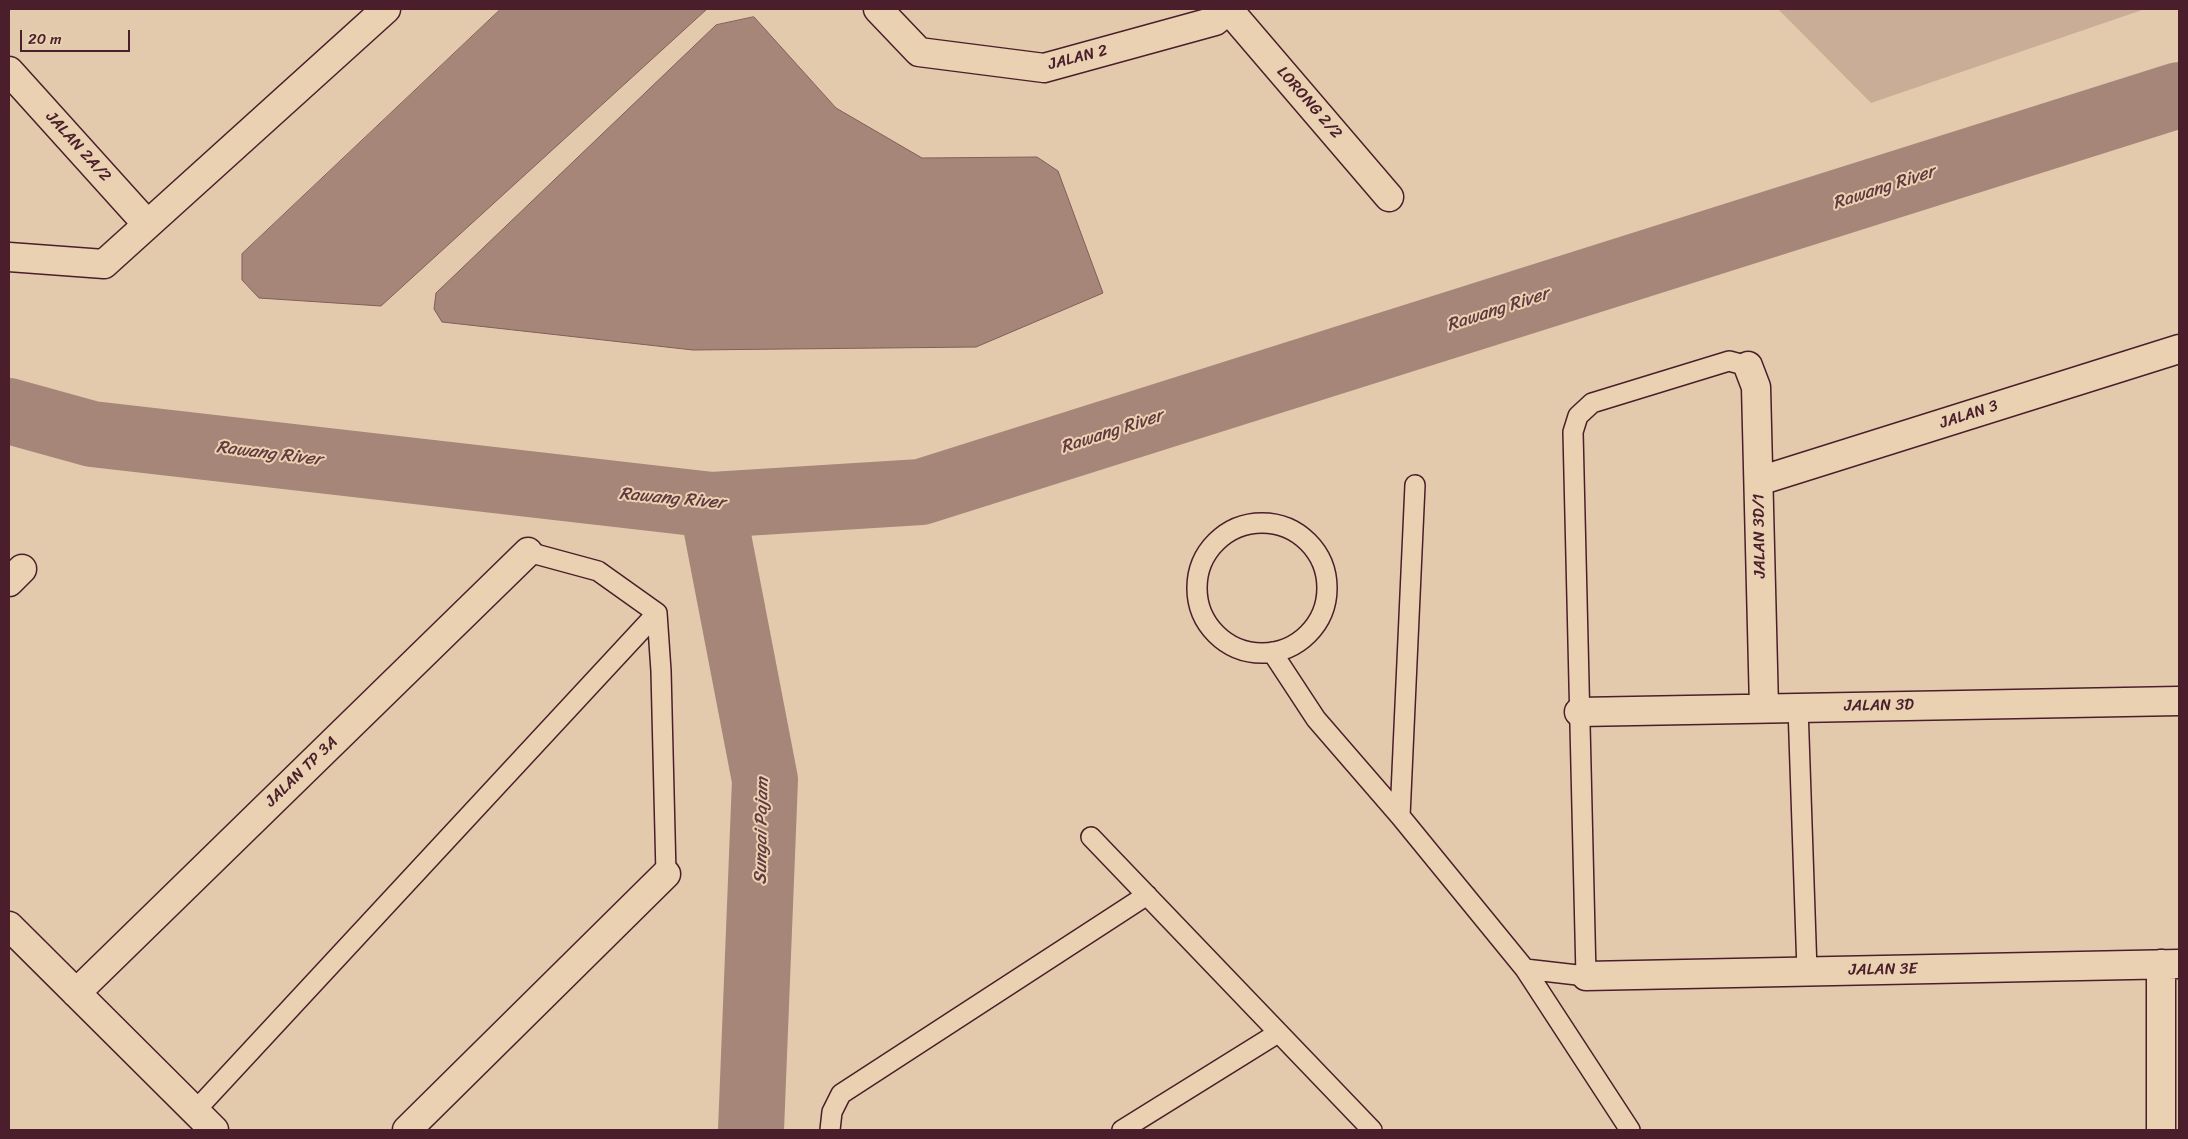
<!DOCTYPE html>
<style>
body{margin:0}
#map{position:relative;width:2188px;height:1139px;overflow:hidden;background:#e4caad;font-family:Sriracha,sans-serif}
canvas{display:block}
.frame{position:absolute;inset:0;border:10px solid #4a1f2b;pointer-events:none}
.scale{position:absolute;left:20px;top:30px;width:110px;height:22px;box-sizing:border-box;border:2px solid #4a1f2b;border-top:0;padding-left:6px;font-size:15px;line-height:18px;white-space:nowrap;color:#4a1f2b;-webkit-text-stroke:4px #ead1b2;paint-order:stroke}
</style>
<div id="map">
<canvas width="2188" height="1139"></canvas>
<div class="frame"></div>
<div class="scale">20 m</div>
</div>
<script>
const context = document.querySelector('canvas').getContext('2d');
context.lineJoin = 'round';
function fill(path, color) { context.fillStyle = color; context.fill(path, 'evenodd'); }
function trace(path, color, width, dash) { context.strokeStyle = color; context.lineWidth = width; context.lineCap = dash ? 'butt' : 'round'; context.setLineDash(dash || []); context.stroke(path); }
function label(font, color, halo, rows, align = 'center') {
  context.font = font + ' Sriracha,sans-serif'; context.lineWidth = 4; context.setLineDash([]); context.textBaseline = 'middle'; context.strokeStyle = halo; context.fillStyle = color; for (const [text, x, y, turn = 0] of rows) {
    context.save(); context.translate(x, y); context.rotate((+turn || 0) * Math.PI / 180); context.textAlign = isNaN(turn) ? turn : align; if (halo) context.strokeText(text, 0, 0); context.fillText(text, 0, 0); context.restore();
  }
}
fill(new Path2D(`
 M1778 9H2145L1871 103Z`), '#caad97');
const water = new Path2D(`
 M501 9H707L381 306 259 298 242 280V254Z
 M754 17 836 108 922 158 1037 157 1058 171 1103 293 976 347 693 350 442 322 434 309 436 293 716 25Z`);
fill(water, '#a7867a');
trace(water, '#825d5a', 1);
trace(new Path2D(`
 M9 411 92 434 712 505 921 492 2179 95
 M712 505 765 780 751 1130`), '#a7867a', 66);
const service = new Path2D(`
 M1415 485 1400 816 1525 969 1586 976 1573 432 1578 416 1592 403 1729 361 1748 366
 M1197 588a65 65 0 1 1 130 0a65 65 0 1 1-130 0Z
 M528 552 598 571 657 613 661 671 666 874
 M1272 652 1316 719 1400 816
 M1798 707 1807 971
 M1091 837 1372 1130
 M1525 969 1630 1130
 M195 1111 657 613
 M830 1130 832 1112 841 1094 1147 895
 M1122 1130 1278 1033`);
const minor = new Path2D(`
 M878 9 919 52 1044 68 1215 21 1229 9
 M1228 9 1389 197
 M9 71 147 224
 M9 257 104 264 386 9
 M1748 366 1756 387 1764 708
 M1759 481 2179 349
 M9 582 22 569
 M1579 712 2179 701
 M9 926 214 1130
 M2161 964V1130
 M1586 976 2179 964
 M76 993 528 552
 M407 1130 666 874`);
trace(service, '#4a1f2b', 22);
trace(minor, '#4a1f2b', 31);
trace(service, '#ead1b2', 19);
trace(minor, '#ead1b2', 28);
label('16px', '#4a1f2b', '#ead1b2', [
 ["JALAN 2",1078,58,-14],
 ["LORONG 2/2",1309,103,49],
 ["JALAN 2A/2",78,147,48],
 ["JALAN 3",1969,415,-18],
 ["JALAN 3D/1",1760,536,-91],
 ["JALAN 3D",1879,706,-1],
 ["JALAN TP 3A",302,772,-44],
 ["JALAN 3E",1883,970,-1]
]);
label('italic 18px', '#61393f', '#ead1b2', [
 ["Rawang River",1884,188,-18],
 ["Rawang River",1498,310,-18],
 ["Rawang River",1112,432,-18],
 ["Rawang River",269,454,7],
 ["Rawang River",672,499,5],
 ["Sungai Pajam",762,831,-89]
]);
</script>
